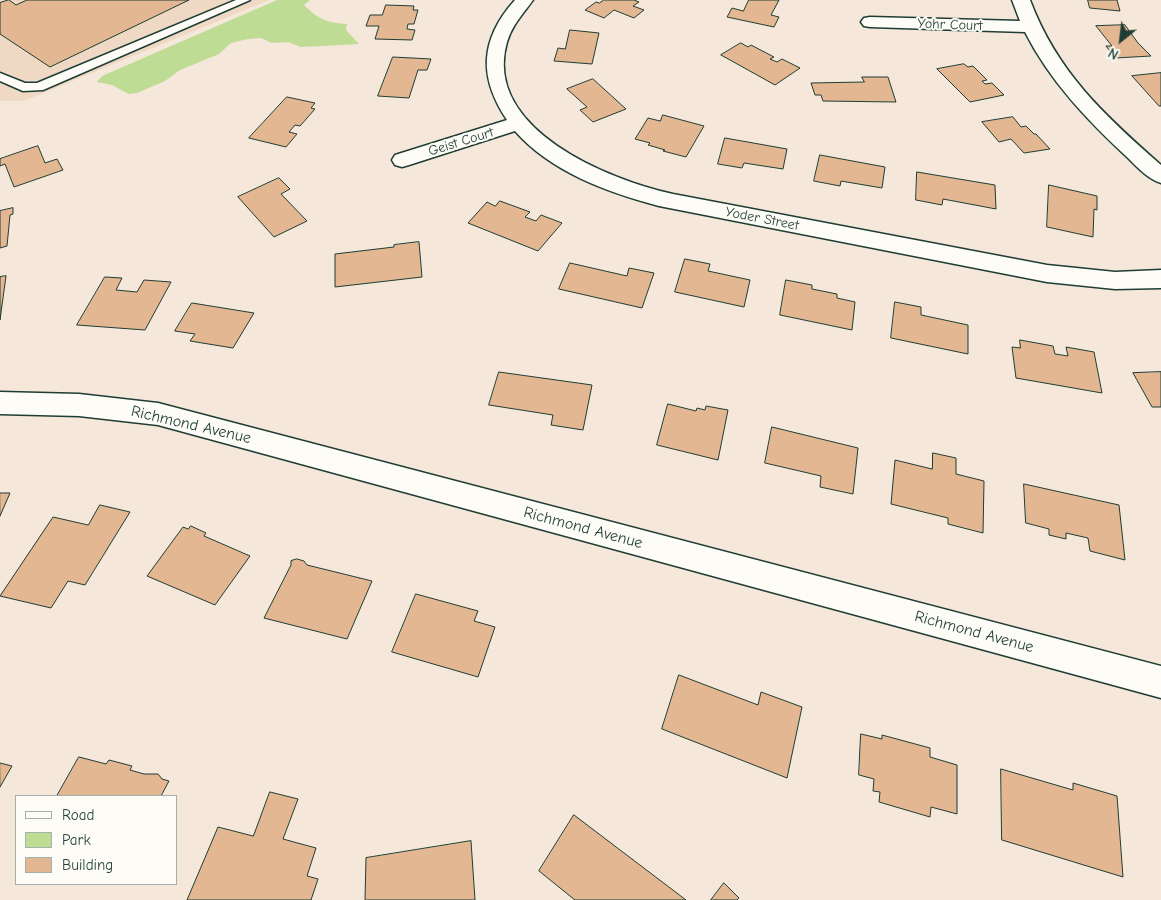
<!DOCTYPE html>
<style>
body{margin:0}
#map{position:relative;width:1161px;height:900px;overflow:hidden;background:#f5e7d9;font-family:"Comic Neue",sans-serif}
canvas{display:block}
.legend{position:absolute;left:15px;top:795px;width:162px;height:90px;box-sizing:border-box;background:#fdfcf7;border:1px solid #a4b0a9;margin:0;padding:6px 9px;list-style:none;font-size:15px;color:#1f3d34}
.legend li{display:flex;align-items:center;gap:10px;height:25px}
.legend b{width:25px;border:1px solid #a4b0a9}
.north{position:absolute;left:1096px;top:15px;width:50px;height:50px;-webkit-text-stroke:4px #fdfcf7;paint-order:stroke;rotate:209deg;font-size:14px;font-weight:700;line-height:20px;text-align:center;color:#1f3d34}
.north::after{content:'';display:block;margin:auto;width:18px;height:22px;background:#1f3d34;clip-path:polygon(50% 0,100% 100%,50% 72%,0 100%)}
</style>
<div id="map">
<canvas width="1161" height="900"></canvas>
<ul class="legend">
<li><b style="height:6px;background:#fdfcf7"></b>Road</li>
<li><b style="height:14px;background:#bedc94"></b>Park</li>
<li><b style="height:14px;background:#e2b792"></b>Building</li>
</ul>
<div class="north">N</div>
</div>
<script>
const context = document.querySelector('canvas').getContext('2d');
context.lineJoin = 'round';
function fill(path, color) { context.fillStyle = color; context.fill(path, 'evenodd'); }
function trace(path, color, width, dash) { context.strokeStyle = color; context.lineWidth = width; context.lineCap = dash ? 'butt' : 'round'; context.setLineDash(dash || []); context.stroke(path); }
function label(font, color, halo, rows, align = 'center') {
  context.font = font + ' "Comic Neue",sans-serif'; context.lineWidth = 4; context.setLineDash([]); context.textBaseline = 'middle'; context.strokeStyle = halo; context.fillStyle = color; for (const [text, x, y, turn = 0] of rows) {
    context.save(); context.translate(x, y); context.rotate((+turn || 0) * Math.PI / 180); context.textAlign = isNaN(turn) ? turn : align; if (halo) context.strokeText(text, 0, 0); context.fillText(text, 0, 0); context.restore();
  }
}
fill(new Path2D(`
 M0 0H269L24 101H0Z`), '#efd9c4');
fill(new Path2D(`
 M277 0H310L304 5C318 19 327 23 347 24L346 30 359 44 301 47 288 42 272 43 261 38 248 39 231 43 219 54 180 70 165 81 137 93 129 94 112 85 97 82 102 76Z`), '#bedc94');
const building = new Path2D(`
 M9 0 16 5 27 0H189L50 67 0 34V3Z
 M604 0H634L639 2 633 6 644 10 634 18 614 10 604 18 585 10 596 2 599 3Z
 M749 0H779L771 15 779 17 774 27 727 17 732 8 743 11Z
 M1088 0H1117L1120 11 1090 8Z
 M386 5 414 6 413 10H418L414 24H408L407 29 415 30 412 40 375 39 379 26H366L370 15H382Z
 M1125 25 1138 43 1151 56 1115 58 1106 46H1112L1096 26Z
 M570 30 599 33 592 64 554 61 558 48 565 49Z
 M741 43 748 47 751 45 774 57 770 59 777 62 782 59 800 68 775 85 721 55Z
 M393 57 431 59 427 70H418L409 98 378 96Z
 M964 64 968 67 973 66 987 80 982 81 985 84 992 83 1004 95 970 102 937 69Z
 M1161 73V106H1159L1132 76Z
 M862 77H888L896 102 823 101 821 95H815L811 83 864 82Z
 M593 79 626 109 593 122 580 110 587 107 567 89Z
 M287 97 315 103 311 108 315 109 300 126 295 125 289 132 297 134 286 147 249 138Z
 M663 115 704 126 686 157 663 151 665 150 648 145 650 143 635 139 648 118 660 121Z
 M1013 117 1021 127 1026 126 1034 134H1036L1050 149 1024 153 1011 139 999 142 982 122Z
 M725 138 787 149 783 169 744 163 742 168 718 164Z
 M38 146 45 163 57 159 63 170 14 187 5 164 0 166V159Z
 M820 155 885 167 882 188 841 181 840 186 814 181Z
 M917 172 995 185 996 209 943 199 942 205 916 200Z
 M279 178 290 189 281 194 307 221 274 237 238 197Z
 M1049 185 1097 196V210L1094 209 1093 237 1047 227Z
 M500 201 530 212 525 217 536 221 541 215 562 223 538 251 468 223 487 202 495 206Z
 M13 208V214L10 215 7 246 0 248V211Z
 M419 242 422 277 335 287V254L394 247V245Z
 M685 259 710 264 708 271 750 280 744 307 675 292Z
 M570 263 627 276 629 268 654 273 642 308 559 289Z
 M6 276 0 320V277Z
 M105 277 122 278 116 290 137 292 144 280 171 282 145 330 77 325Z
 M786 280 812 285V289L837 294V298L855 302 852 330 780 315Z
 M895 302 921 307V315L968 325V354L891 338Z
 M192 303 254 313 233 348 190 341 195 334 175 331Z
 M1020 340 1053 346 1055 354 1068 356 1066 347 1094 352 1102 393 1016 378 1012 347 1020 348Z
 M499 372 592 385 583 430 551 425 553 415 489 405Z
 M1161 372V407H1152L1133 373Z
 M668 404 696 411 697 408 705 410 706 406 728 410 718 460 657 445Z
 M772 427 858 448 853 494 820 487 821 476 765 463Z
 M933 453 956 458V474L984 481 983 533 948 524V518L891 504 895 460 932 469Z
 M1024 484 1119 505 1125 560 1090 551 1088 538 1066 533V539L1049 535V529L1026 523Z
 M0 493H10L0 516Z
 M100 505 130 512 85 585 68 581 51 608 0 596 53 517 88 525Z
 M191 526 206 533 204 536 250 556 215 605 147 576 183 527 188 529Z
 M297 559 304 561 307 565 372 581 347 639 264 618 291 565V561Z
 M416 594 478 611 474 621 495 627 478 677 392 652Z
 M679 675 758 705 761 692 802 707 787 778 662 729Z
 M861 734 882 739V735L930 748V757L957 765V814L931 807 930 817 879 802 880 792 873 791 874 779 859 775Z
 M79 757 106 764 109 760 132 766 130 770 144 774H158L162 779 169 781 161 796H57Z
 M0 763 12 766 0 787Z
 M1001 769 1073 790V783L1117 796 1123 877 1002 840Z
 M270 792 298 799 283 839 316 848 307 876 318 879 311 900H187L218 827 253 836Z
 M574 815 686 900H575L539 871Z
 M471 841 475 900H365L366 858Z
 M724 883 739 898 737 900H711Z`);
fill(building, '#e2b792');
trace(building, '#1f3d34', 1);
const lane = new Path2D(`
 M236 0H250L43 90 23 91 0 81V73L25 83H37Z`);
const street = new Path2D(`
 M515 0H533C523 14 512 25 507 42 482 129 609 180 673 194L1047 265 1115 272 1161 270V288L1115 289 1047 282 659 206C607 192 551 172 515 131L409 165 402 167 395 165 392 160 395 155 507 120C478 77 480 39 515 0Z
 M1012 0H1030C1057 72 1104 115 1161 165V183C1148 179 1137 167 1128 158 1087 120 1050 81 1025 32L870 27 864 26 861 22 864 18 870 17 1020 21Z`);
const secondary = new Path2D(`
 M0 392 79 394 158 403 1161 666V698L158 425 79 416 0 414Z`);
trace(lane, '#1f3d34', 3);
trace(street, '#1f3d34', 3);
trace(secondary, '#1f3d34', 3);
fill(lane, '#fdfcf7');
fill(street, '#fdfcf7');
fill(secondary, '#fdfcf7');
label('14px', '#1f3d34', '#fdfcf7', [
 ["Yohr Court",950,25,2],
 ["Geist Court",461,142,-17],
 ["Yoder Street",762,219,11]
]);
label('16px', '#1f3d34', '#fdfcf7', [
 ["Richmond Avenue",191,425,13],
 ["Richmond Avenue",583,528,15],
 ["Richmond Avenue",974,632,15]
]);
</script>
